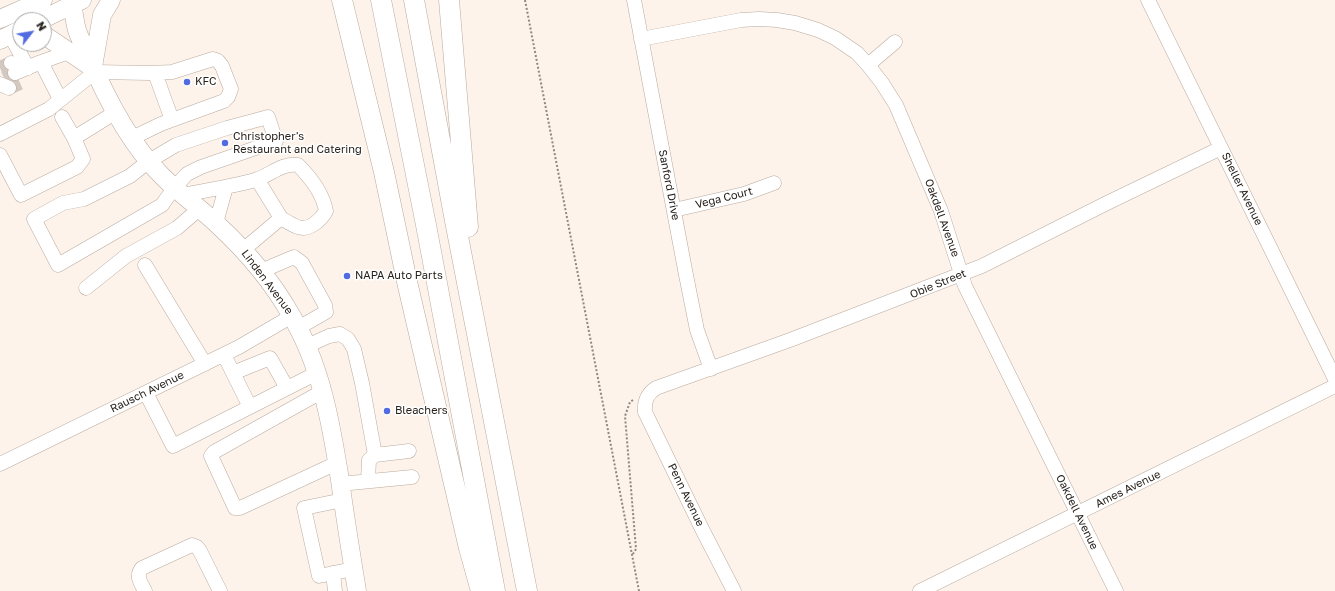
<!DOCTYPE html>
<style>
body{margin:0}
#map{position:relative;width:1335px;height:591px;overflow:hidden;background:#fdf3eb;font-family:"Golos Text",sans-serif}
canvas{display:block}
.north{position:absolute;left:12px;top:12px;width:40px;height:40px;box-sizing:border-box;background:#fff;border:1px solid #a9a7a5;border-radius:50%;rotate:59deg;font-size:11px;font-weight:700;line-height:16px;text-align:center;color:#28221d}
.north::after{content:'';display:block;margin:auto;width:14px;height:18px;background:#526be0;clip-path:polygon(50% 0,100% 100%,50% 72%,0 100%)}
</style>
<div id="map">
<canvas width="1335" height="591"></canvas>
<div class="north">N</div>
</div>
<script>
const context = document.querySelector('canvas').getContext('2d');
context.lineJoin = 'round';
function trace(path, color, width, dash) { context.strokeStyle = color; context.lineWidth = width; context.lineCap = dash ? 'butt' : 'round'; context.setLineDash(dash || []); context.stroke(path); }
function label(font, color, halo, rows, align = 'center') {
  context.font = font + ' "Golos Text",sans-serif'; context.lineWidth = 3; context.setLineDash([]); context.textBaseline = 'middle'; context.strokeStyle = halo; context.fillStyle = color; for (const [text, x, y, turn = 0] of rows) {
    context.save(); context.translate(x, y); context.rotate((+turn || 0) * Math.PI / 180); context.textAlign = isNaN(turn) ? turn : align; if (halo) context.strokeText(text, 0, 0); context.fillText(text, 0, 0); context.restore();
  }
}
trace(new Path2D(`
 M0 68 11 63
 M4 78 15 73
 M9 88 20 83`), '#d2c9c2', 14, [14, 7]);
const minor = new Path2D(`
 M634 0 686 275 697 330 711 369
 M1148 0 1335 379
 M10 35 28 68 11 63
 M641 39 741 20 759 19 777 20 795 23 818 30 835 38 857 53 868 65 882 83 896 105 941 211 965 286 1116 591
 M41 62 69 52
 M868 65 895 42
 M15 73 41 62 60 99
 M155 73 172 120
 M0 84 9 88
 M62 117 74 138
 M268 117 276 141 201 167 187 174 174 188 162 205 58 265 34 219 63 203 84 199 130 176 149 161 176 145 227 128Z
 M0 134 49 109 95 72 149 73 172 72 213 59 218 61 222 66 231 89 228 97 224 101 161 124 132 138
 M0 155 21 195 77 167 83 159 74 138 116 112
 M257 179 281 218
 M182 195C206 190 231 187 255 180 271 175 281 163 298 165 310 177 323 194 326 211 321 220 309 231 298 227 292 225 286 221 281 218L243 250
 M674 210 744 194 774 183
 M216 223 226 187
 M145 265 205 364
 M261 271 294 257 302 263 325 305 326 312 298 328
 M86 288 126 256 177 228 199 209
 M307 346 329 336 340 334 348 339 354 349 362 383 375 455
 M224 355 250 407
 M233 373 270 358 287 388
 M323 391 214 452 211 456 235 508H240L337 463
 M146 393 173 446 317 373
 M0 464 239 347 292 316
 M368 481 369 460 375 455 409 451
 M340 484 412 477
 M343 500 304 508 319 576 353 569
 M333 573 335 591
 M145 591C141 583 135 576 142 568L192 545 197 547 200 551 220 591
 M734 591 703 531 645 412C644 401 647 394 656 388L790 340 982 266 1107 203 1221 148
 M920 591 1335 386`);
const major = new Path2D(`
 M71 0C74 10 74 20 77 30 80 39 84 47 88 55 106 98 129 143 162 176 180 194 200 208 218 225 247 252 272 281 291 315 321 365 331 423 340 480 345 517 351 554 357 591
 M0 19 43 0
 M41 20 82 0
 M44 37H47L93 68
 M0 40 20 30
 M93 67 102 15 111 0`);
const highway = new Path2D(`
 M342 0 384 172 408 286 469 548 481 591
 M381 0 426 225 495 591
 M414 0 455 221 527 591
 M449 0 468 227`);
trace(minor, '#b9aa9e', 15);
trace(major, '#b9aa9e', 19);
trace(highway, '#b9aa9e', 21);
trace(new Path2D(`
 M525 0 639 591
 M633 400 630 402 625 416 636 549 633 554`), '#8f8781', 2, [2, 2]);
trace(minor, '#fff', 14);
trace(major, '#fff', 18);
trace(highway, '#fff', 20);
for (const [x, y, r, color] of [
 [187,82,4,"#526be0"],
 [225,143,4,"#526be0"],
 [347,276,4,"#526be0"],
 [387,411,4,"#526be0"]
]) { const dot = new Path2D(); dot.arc(x, y, r, 0, 2 * Math.PI); context.fillStyle = color; context.fill(dot); trace(dot, '#fff', 1.5); }
label('11px', '#28221d', '#fff', [
 ["KFC",195,82],
 ["Christopher's",233,137],
 ["Restaurant and Catering",233,150],
 ["NAPA Auto Parts",355,276],
 ["Bleachers",395,411]
], 'left');
label('11px', '#28221d', '#fff', [
 ["Sanford Drive",669,185,79],
 ["Sheller Avenue",1242,189,64],
 ["Vega Court",724,198,-14],
 ["Oakdell Avenue",942,218,70],
 ["Linden Avenue",267,282,53],
 ["Obie Street",938,284,-22],
 ["Rausch Avenue",147,392,-26],
 ["Ames Avenue",1128,489,-26],
 ["Penn Avenue",686,495,64],
 ["Oakdell Avenue",1077,512,64]
]);
</script>
